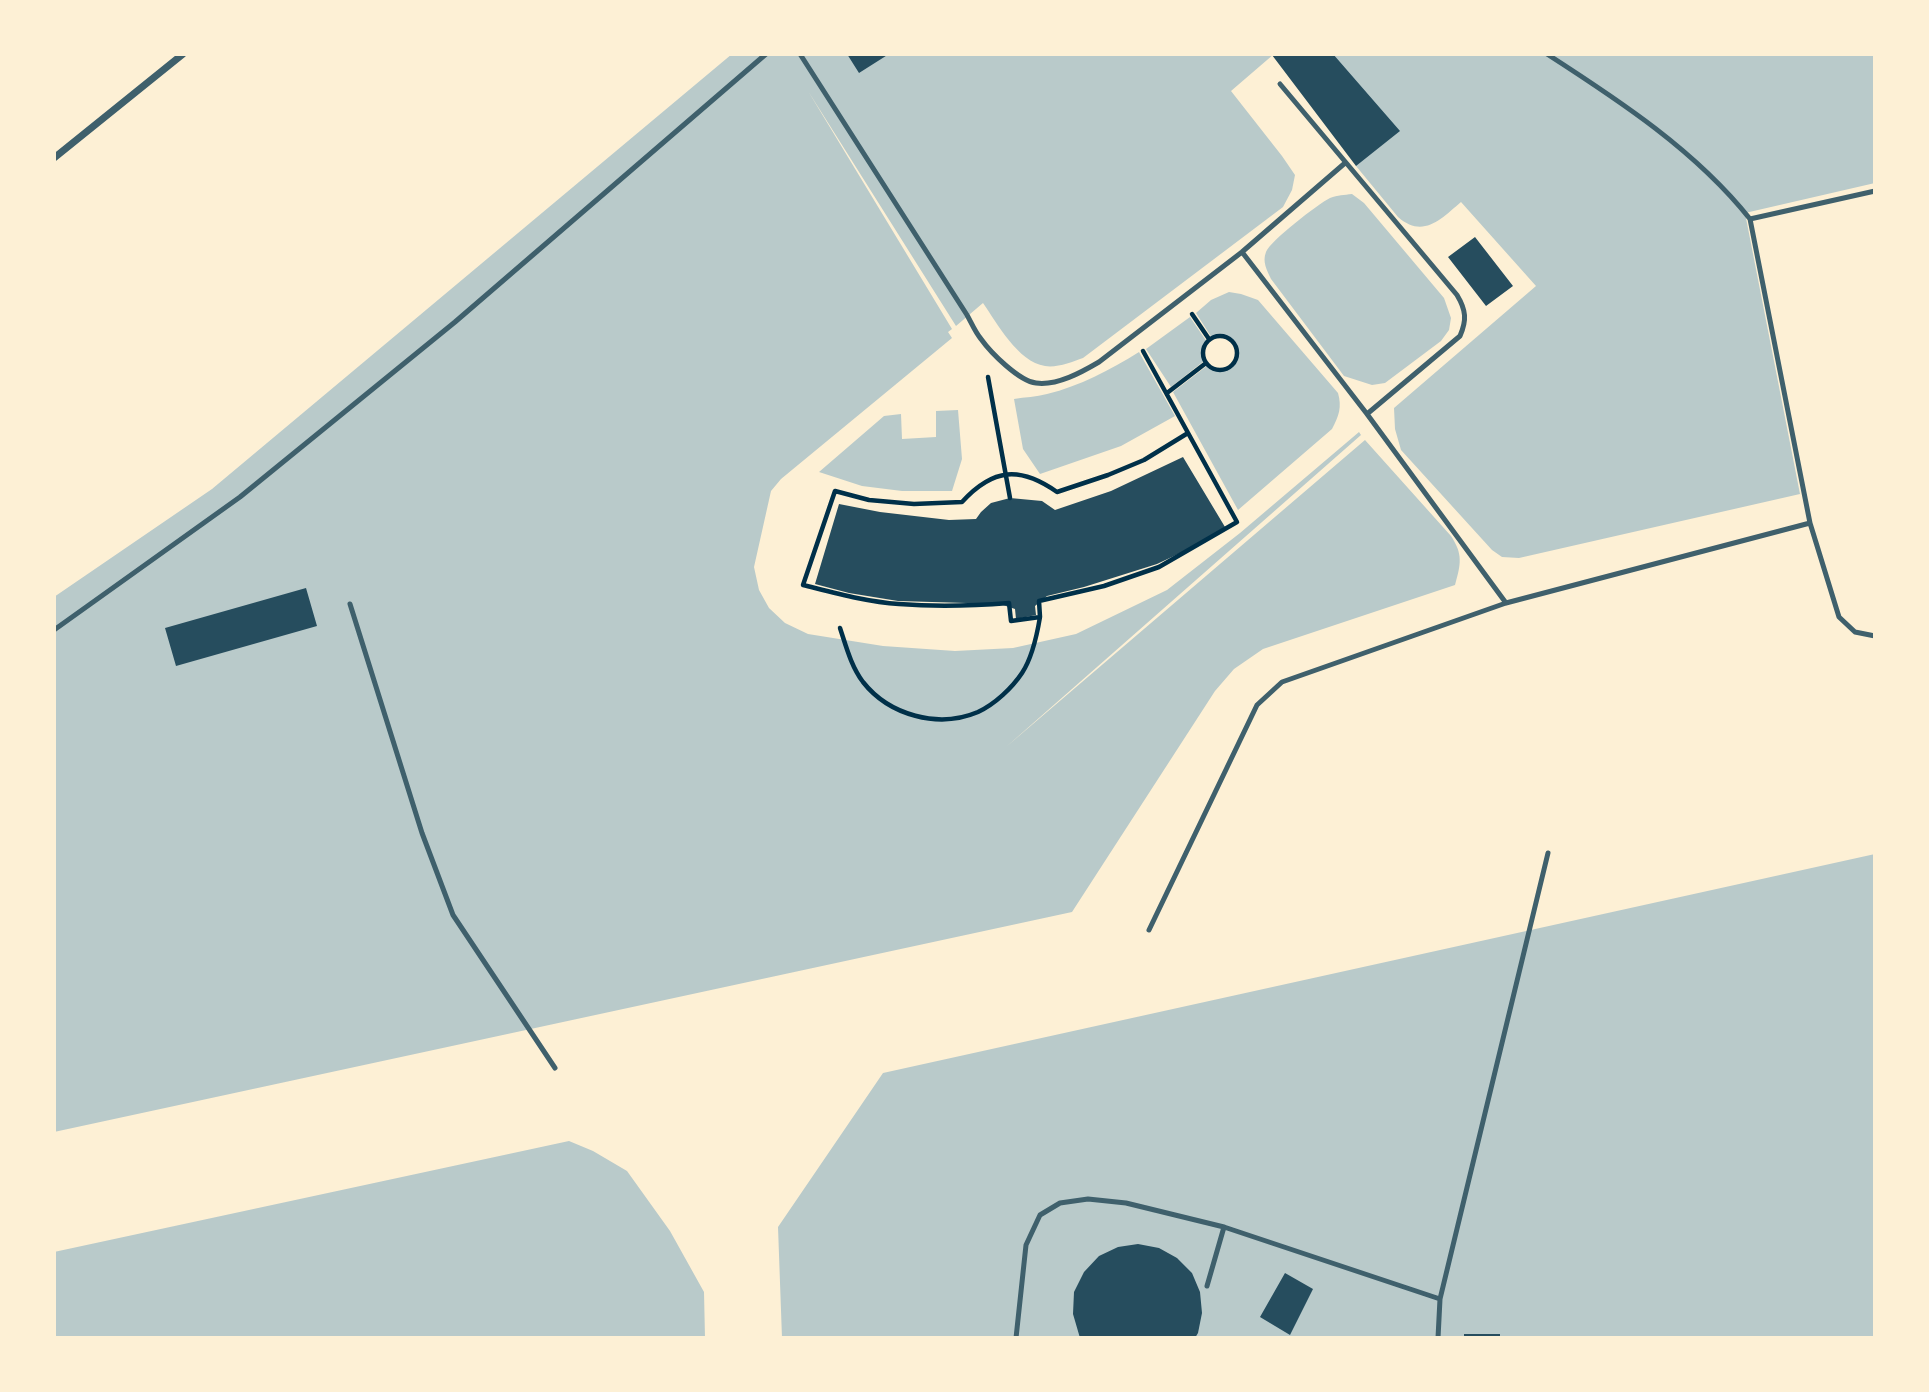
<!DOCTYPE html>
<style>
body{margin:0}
#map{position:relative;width:1929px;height:1392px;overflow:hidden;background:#fdf0d5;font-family:Mulish,sans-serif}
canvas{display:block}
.frame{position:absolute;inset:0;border:56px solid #fdf0d5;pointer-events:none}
</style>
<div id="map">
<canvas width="1929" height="1392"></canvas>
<div class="frame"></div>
</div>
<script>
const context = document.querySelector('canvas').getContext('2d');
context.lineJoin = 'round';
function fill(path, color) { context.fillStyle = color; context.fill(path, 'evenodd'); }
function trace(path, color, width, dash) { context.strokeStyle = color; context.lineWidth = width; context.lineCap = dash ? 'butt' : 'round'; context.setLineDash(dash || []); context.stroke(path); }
fill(new Path2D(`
 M732 54H1274L1231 91 1282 156 1295 175 1292 190 1283 207 1083 358C1072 362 1057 368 1045 366 1018 362 997 323 983 303L956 326 808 91 952 329 948 332 952 338 781 479 771 491 754 567 759 590 769 608 785 623 808 634 883 646 955 651 1013 648 1076 634 1167 590 1240 533 1359 432 1361 435 1006 747 1365 440 1451 536C1463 554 1461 564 1455 585L1263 649 1234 669 1215 691 1072 912 54 1132V597L212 489Z
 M1329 54H1875V183L1745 213 1800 494 1519 558 1502 557 1492 550 1401 450 1395 429 1394 408 1536 286 1461 202C1441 219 1423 239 1398 217L1356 166Z
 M1352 194 1364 203 1444 298 1451 318 1449 330 1441 341 1385 383 1372 385 1344 376 1271 279C1267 270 1262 262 1266 252 1270 241 1318 204 1330 198 1338 195 1344 195 1352 194Z
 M1229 292 1241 294 1258 300 1338 393C1342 407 1339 416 1332 429L1238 510 1173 392 1208 365C1241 386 1247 328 1212 338L1196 313 1211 300Z
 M1190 317 1207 342 1202 353 1204 361 1171 387 1146 349Z
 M1139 352 1175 416 1121 446 1040 474 1023 449 1014 399C1025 397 1036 397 1047 394 1080 386 1110 370 1139 352Z
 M958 410 962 459 952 491H902L862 486 819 472 884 416 901 414 902 439 936 437V411Z
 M1875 854V1338H782L778 1227 883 1073Z
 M569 1141 593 1151 627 1171 670 1231 704 1292 705 1338H54V1252Z`), '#b9caca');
fill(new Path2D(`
 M847 54H889L859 73Z
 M1273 54H1333L1400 131 1356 166 1272 55Z
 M1475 237 1513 286 1486 306 1448 257Z
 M1183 457 1225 527 1193 547 1157 564 1084 587 1047 596 1035 606 1036 615 1016 619 1015 609 1000 604 898 601 849 593 815 584 839 504 880 512 949 520 976 519 981 512 991 503 1010 498 1042 501 1055 510 1111 491Z
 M306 588 317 626 176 666 165 628Z
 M1138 1244 1159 1248 1177 1258 1192 1273 1200 1292 1202 1313 1198 1333 1195 1338H1080L1073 1314 1074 1292 1084 1272 1099 1256 1118 1247Z
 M1285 1273 1313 1289 1290 1335 1260 1317Z
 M1464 1334H1500V1338H1464Z`), '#264d5e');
trace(new Path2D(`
 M1192 314 1209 339
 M1203 353a17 17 0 1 1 34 0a17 17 0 1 1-34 0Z
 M1143 351 1237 522 1159 567 1104 586 1039 601 1040 617 1011 621 1009 603C972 606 936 607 899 604 867 602 835 593 803 585L835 491 869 500 914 504 962 502C993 468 1020 466 1057 492L1108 475 1144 460 1188 433
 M988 377 1010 498
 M1167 393 1206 363
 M840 628C846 646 851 666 863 682 889 715 938 729 978 712 995 704 1012 688 1022 673 1032 658 1037 635 1040 617`), '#003049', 4.5);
trace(new Path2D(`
 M800 54 967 315C971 322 975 332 981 339 991 353 1019 381 1036 383 1057 386 1082 372 1099 362L1242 252 1345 163
 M1547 54C1620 101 1696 151 1750 219
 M1280 84 1457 295C1466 310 1467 320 1460 336L1367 414
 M1875 191 1750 219 1810 523 1839 617 1855 632 1875 636
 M1242 252 1367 414 1506 603
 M350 604 422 833 453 915 555 1068
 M54 630 240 497 455 322 766 54
 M1149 930 1257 705 1282 682 1506 603 1810 523
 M1207 1286 1224 1227
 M1016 1338 1026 1245 1040 1215 1060 1203 1088 1199 1126 1203 1224 1227 1440 1299
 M1438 1338 1440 1299 1548 853`), '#3f606c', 5);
trace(new Path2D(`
 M54 158 183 54`), '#3f606c', 7);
</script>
